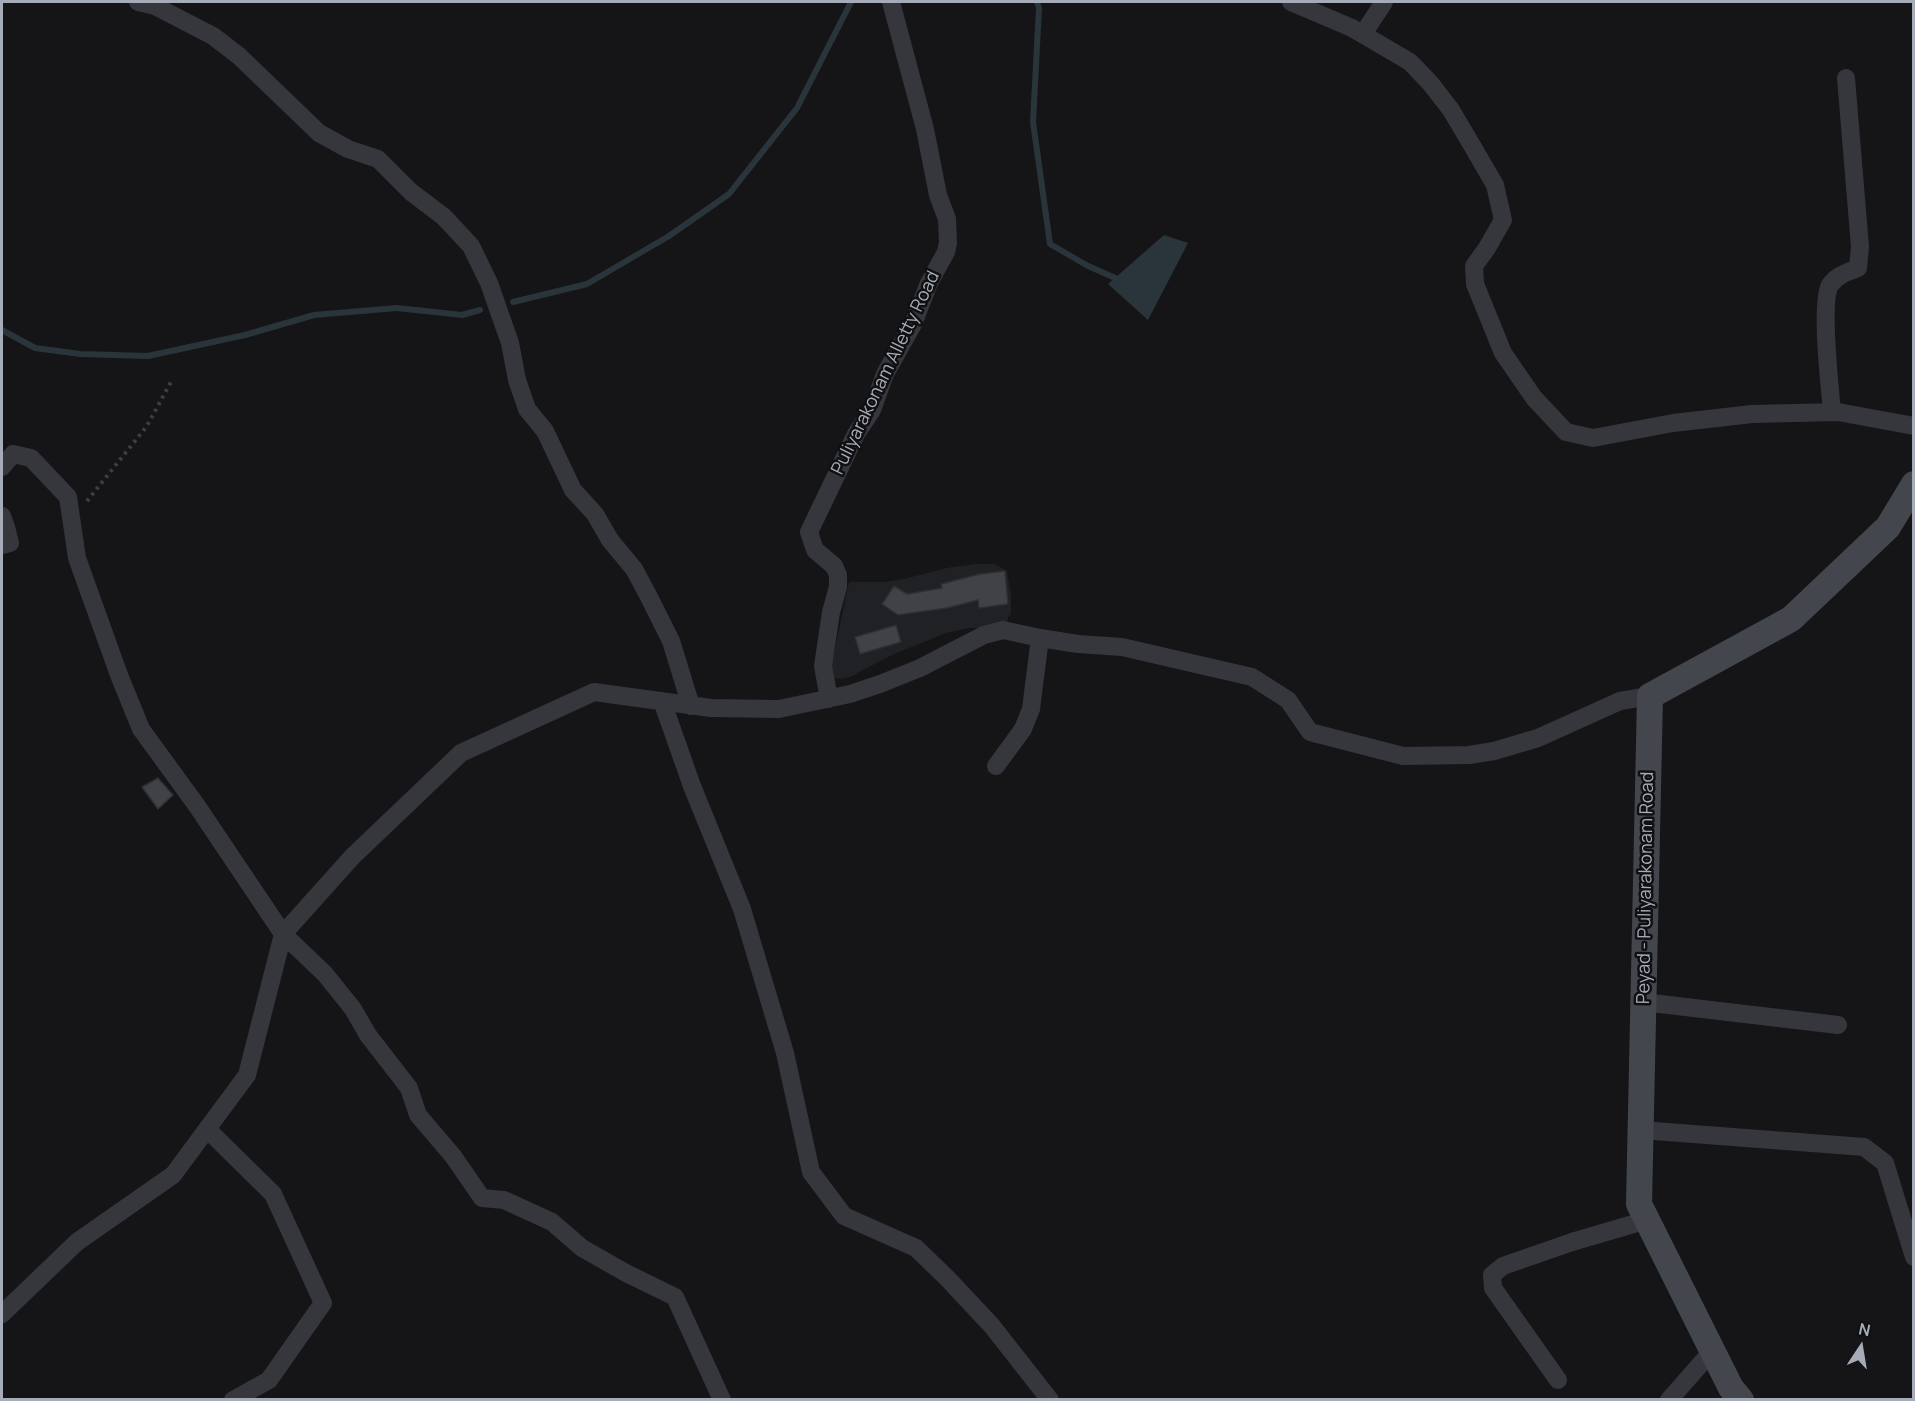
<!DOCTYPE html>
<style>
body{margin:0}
#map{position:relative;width:1915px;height:1401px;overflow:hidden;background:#151517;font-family:Manrope,sans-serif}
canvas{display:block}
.frame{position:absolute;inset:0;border:3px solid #a6acb7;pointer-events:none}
.north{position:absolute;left:1831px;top:1317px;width:60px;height:60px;-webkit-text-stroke:4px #101012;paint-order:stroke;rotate:12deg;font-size:16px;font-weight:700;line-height:24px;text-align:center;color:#a6acb7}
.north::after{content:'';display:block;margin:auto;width:21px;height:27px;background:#a6acb7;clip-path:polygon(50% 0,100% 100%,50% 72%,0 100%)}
</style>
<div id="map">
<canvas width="1915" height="1401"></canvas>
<div class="frame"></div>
<div class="north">N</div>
</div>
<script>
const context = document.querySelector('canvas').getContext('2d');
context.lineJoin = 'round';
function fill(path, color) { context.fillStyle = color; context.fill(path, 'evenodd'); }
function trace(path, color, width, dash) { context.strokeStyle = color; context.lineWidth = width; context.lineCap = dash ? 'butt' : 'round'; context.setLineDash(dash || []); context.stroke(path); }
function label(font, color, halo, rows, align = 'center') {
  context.font = font + ' Manrope,sans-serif'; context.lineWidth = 5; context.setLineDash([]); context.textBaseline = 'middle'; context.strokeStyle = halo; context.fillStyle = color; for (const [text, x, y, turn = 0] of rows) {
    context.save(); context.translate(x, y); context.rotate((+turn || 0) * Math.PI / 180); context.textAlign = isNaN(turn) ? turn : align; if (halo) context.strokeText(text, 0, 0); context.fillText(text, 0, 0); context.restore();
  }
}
fill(new Path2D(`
 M975 564H994L1007 571 1011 594V614L1008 617 1007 624 983 628H969L946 633 894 654 850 677 842 679 829 677 849 582H885L904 579 946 568Z`), '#202124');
fill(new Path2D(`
 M1164 235 1188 243 1148 320 1108 284Z`), '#2a353b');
trace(new Path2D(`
 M1037 2 1039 8 1033 122 1050 244 1088 266 1120 280
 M513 302 587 284 669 236 729 194 797 108 851 2
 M2 330 35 348 80 354 148 356 245 335 314 315 397 308 462 315 480 310`), '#2a353b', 6);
const building = new Path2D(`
 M1005 571 1008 604 979 608 978 600 947 608 898 615 882 604 894 586 907 594 942 588 941 584 980 574Z
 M896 625 901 642 860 654 855 637Z
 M158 778 173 795 158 809 142 787Z`);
fill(building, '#404247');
trace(building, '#2e2f33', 1.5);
trace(new Path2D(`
 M87 501 147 426 172 380`), '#3b3e43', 4, [3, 4.5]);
trace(new Path2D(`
 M138 2 155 6 213 36 239 56 319 133 348 149 378 159 411 192 444 217 471 246 489 283 510 343 517 380 527 409 545 431 573 490 595 514 610 540 634 569 648 595 671 641 691 706
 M1291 2 1352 28 1410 62 1431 84 1451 110 1470 142 1495 185 1503 220 1487 248 1474 266 1475 284 1503 353 1534 398 1566 432 1593 438 1673 423 1752 414 1838 412 1914 426
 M1363 34 1384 2
 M1832 412C1830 388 1820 303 1830 285 1837 275 1848 272 1858 268L1860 247 1846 78
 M2 467 13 454 31 458 68 497 77 558 119 675 141 729 197 806 283 934 325 974 353 1009 368 1035 409 1088 418 1115 453 1156 482 1198 504 1200 552 1222 582 1248 626 1273 675 1297 722 1400
 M2 516 6 527 10 543 2 545
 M829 699 823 666 831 612 838 587V575L834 566 815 550 809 532 856 434 872 410 885 374 913 324 929 283 946 252 948 243 947 219 938 195 925 129 891 2
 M662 701 692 786 742 909 785 1053 811 1172 844 1216 916 1248 948 1279 992 1326 1050 1400
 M996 766 1023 729 1031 709 1040 638
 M1643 1002 1838 1025
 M207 1129 273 1194 323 1303 269 1380 233 1400
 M1641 1130 1864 1147 1885 1163 1914 1257
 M2 1314 77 1242 173 1175 247 1075 283 934 352 857 461 753 594 692 711 708 779 709 850 694 880 684 920 668 984 635 1003 630 1040 638 1078 644 1122 647 1252 677 1288 700 1310 732 1403 756 1469 755 1494 751 1538 738 1620 701 1650 696
 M1558 1380 1493 1288 1492 1275 1503 1266 1572 1242 1647 1220
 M1669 1400 1713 1350`), '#35373c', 18);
trace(new Path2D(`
 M1741 1400 1731 1388 1639 1204 1650 696 1791 619 1888 527 1914 484`), '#43464c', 26);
label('18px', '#a6acb7', '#101012', [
 ["Puliyarakonam Alletty Road",886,373,-64],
 ["Peyad - Puliyarakonam Road",1646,888,-89]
]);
</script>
